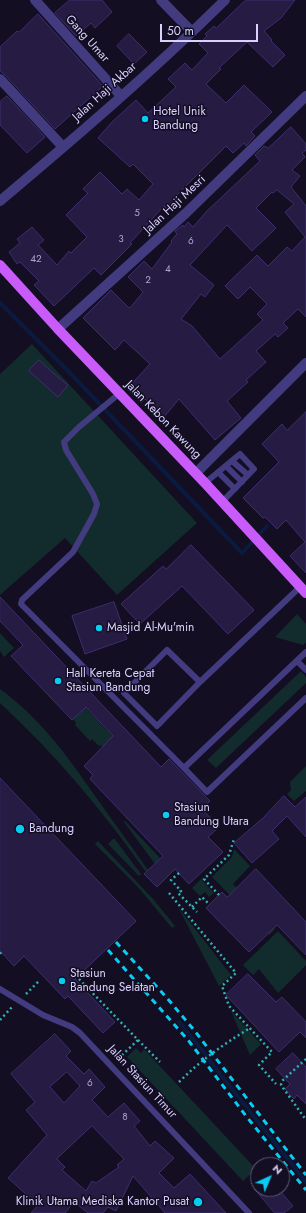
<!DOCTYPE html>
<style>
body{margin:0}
#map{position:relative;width:306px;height:1213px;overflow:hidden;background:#130e22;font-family:Jost,sans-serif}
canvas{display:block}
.north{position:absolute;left:250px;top:1157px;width:40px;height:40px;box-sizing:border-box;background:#130e22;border:1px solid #625c7a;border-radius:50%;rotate:44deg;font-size:11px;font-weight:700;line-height:16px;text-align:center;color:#d9d1fe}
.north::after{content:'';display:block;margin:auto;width:14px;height:18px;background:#07cdf4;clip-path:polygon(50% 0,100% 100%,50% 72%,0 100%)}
.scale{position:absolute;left:160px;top:24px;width:98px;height:18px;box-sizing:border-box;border:2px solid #d9d1fe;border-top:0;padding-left:5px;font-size:12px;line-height:14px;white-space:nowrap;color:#d9d1fe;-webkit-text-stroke:3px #130e22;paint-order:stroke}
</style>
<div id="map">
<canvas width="306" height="1213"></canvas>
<div class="north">N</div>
<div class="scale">50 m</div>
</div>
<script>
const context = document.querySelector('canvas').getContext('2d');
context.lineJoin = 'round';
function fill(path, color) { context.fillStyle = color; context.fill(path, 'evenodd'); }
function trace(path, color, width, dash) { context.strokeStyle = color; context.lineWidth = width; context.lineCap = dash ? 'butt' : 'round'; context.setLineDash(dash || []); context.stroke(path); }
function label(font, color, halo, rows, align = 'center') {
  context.font = font + ' Jost,sans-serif'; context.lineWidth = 3; context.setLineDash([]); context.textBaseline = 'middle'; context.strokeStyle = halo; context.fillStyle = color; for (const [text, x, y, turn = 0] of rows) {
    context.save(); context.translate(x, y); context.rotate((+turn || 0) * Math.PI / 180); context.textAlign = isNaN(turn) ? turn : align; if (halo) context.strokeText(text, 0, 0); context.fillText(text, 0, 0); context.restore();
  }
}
fill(new Path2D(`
 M32 344 197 523 117 595 65 538 0 595V374Z
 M297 614 306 624V643L303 645 275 637Z
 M0 633 14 648 4 657 0 651Z
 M301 671 306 677V683L216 768 207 760Z
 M0 689C39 717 66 754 93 793 111 819 130 844 148 870L146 872C103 811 55 754 0 703Z
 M85 707 124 749 114 759 101 745 99 746 92 739 90 741 75 725 76 723 73 719Z
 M306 766V791L294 801 287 794 291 790 290 782Z
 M125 821 160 858 155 864 124 822Z
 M114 838 141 874 139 876 108 844Z
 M98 841 154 900 175 926 172 928 137 886 95 844Z
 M234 849 250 866 233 884 275 929 269 935 212 877 232 857Z
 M201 879 214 893 209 897 205 892 200 896 192 888Z
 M178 907 231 975 219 986Z
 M278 931 306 961V965L278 993 259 969 253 975 243 965Z
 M231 1011 261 1044 250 1055Z
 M136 1048 141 1053 144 1049 256 1169 243 1181 127 1057Z`), '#122b2c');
trace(new Path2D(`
 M0 303 69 372 242 553 267 526
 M179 1022 206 1055
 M209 1060 306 1182`), '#0b1a3f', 4);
const building = new Path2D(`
 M70 0H102L112 12 95 28 91 23 76 36 55 13Z
 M246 0H295L281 18 264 31 272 40 271 41 285 55 273 67 247 42 219 68 221 69 206 84 226 103 244 85 272 112 251 132 255 136 246 146 244 143 233 153 226 146 175 197 178 201 169 211 164 206 130 243 132 244 101 275 94 268 54 306 34 285 39 281 20 262 17 264 9 252 20 243 17 239 32 227 44 240 38 245 57 265 69 251 71 253 87 237 66 215 88 193 83 189 100 172 122 194 127 189 139 200 153 184 133 164 130 167 98 138 112 122 136 100 148 113 176 87 168 79 185 63 192 70 208 53 199 44 207 36 205 34 214 26 216 28Z
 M38 14 103 86 55 129 5 75 0 71V47L17 31 19 32Z
 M129 34 147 52 134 64 117 46Z
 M7 96 45 137 27 153 0 125V102Z
 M291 127 306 144V150L302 153 305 157 292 170 300 176 291 187 306 206V317L298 309 283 323 288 328 278 337 275 334 256 351 266 362 246 380 248 382 227 401 241 418 215 440 179 399 164 417 145 399 141 403 127 389 150 364 124 340 115 350 83 318 111 290 128 307 130 308 143 292 128 277 144 261 152 269 172 242 171 241 177 234 175 231 183 225 184 227 188 222 193 227 207 211 260 161 255 155 264 146 268 148ZM277 190 294 204 285 212 305 237 292 251 287 247 268 266 257 255 225 286 238 299 250 287 267 304 257 314 263 320 220 359 192 326 181 319 201 294 205 297 214 285 190 265 227 225 252 251 276 228 256 208 272 192 273 193Z
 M39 360 53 373 68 385 58 397 29 371Z
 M306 412V573L290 556 305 542 286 520 277 529 265 517 263 518 243 498 279 462 262 444 282 424 287 430Z
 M191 545 254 610 228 634 182 586 140 624 121 604 163 566 166 569Z
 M0 597 161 767 169 759 210 801 202 809 219 827 208 837 223 852 189 884 175 869 157 887 144 874 163 856 90 779 93 775 84 766 113 736 86 707 72 720 11 656 23 645 0 621Z
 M114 602 127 639 85 654 72 616Z
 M0 778 136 921 75 979 115 1022 103 1033 68 996 65 999 24 956 14 966 0 951Z
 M284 796 295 807 306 797V837L287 816 272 831 279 839 252 863 234 843 263 818Z
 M256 869 306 922V955L277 925 249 952 206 908 222 892 227 897Z
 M248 974 276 1002 282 997 306 1022V1038L300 1032 279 1052 226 995Z
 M55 1034 71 1051 66 1056 84 1074 89 1069 105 1087 92 1100 108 1117 124 1103 140 1121 134 1126 150 1146 155 1141 174 1158 159 1173 174 1188 190 1174 226 1213H165L133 1176 116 1211 108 1207 103 1213H88L74 1202 65 1213H31L38 1205 8 1178 47 1135 26 1110 35 1102 11 1074ZM67 1072 80 1086 64 1103 50 1087ZM92 1126 124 1159 117 1165 119 1167 96 1183 92 1181 86 1191 62 1170 65 1167 57 1159Z
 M293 1053 306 1067V1104L297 1095 294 1099 285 1089 290 1084 276 1069Z
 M255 1189H278L293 1206 284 1213H275Z`);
fill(building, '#251b43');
trace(building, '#3e2e6e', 1);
trace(new Path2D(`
 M213 821 215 820
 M179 873 171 880 181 891 178 893 197 912
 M169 893 236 973 222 986 229 1006 272 1052 259 1065 276 1084
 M219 895 204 879 229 855 234 839
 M192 907 202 897 209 904
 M0 954 1 952
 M79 979 138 1040 120 1057
 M26 994 40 980
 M0 1020 12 1007
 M138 1040 160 1062
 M306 1059 282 1081 281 1085 306 1120
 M179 1082C201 1060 224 1044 250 1028`), '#32b0b1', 2.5, [2, 3]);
trace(new Path2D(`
 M120 393 79 427 64 442 66 450 93 494 97 504 94 514 73 552 22 600 21 604 184 768
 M232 461 248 475
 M226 466 242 482
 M218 472 235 489
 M205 483 240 454 254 469 222 502
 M306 652 184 768 207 792 306 698
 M297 661 306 670
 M200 682 157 726 124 693 167 650 200 682 300 587
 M0 989 43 1015 72 1027 80 1033 249 1213`), '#423b80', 6);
trace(new Path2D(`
 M35 0 121 96
 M161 0 192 32
 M0 79 63 147
 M0 201C77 136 153 71 225 0
 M58 329 186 213 306 96
 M196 473 306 363`), '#423b80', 10);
trace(new Path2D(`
 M0 265 58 329 205 483 306 593`), '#c95bfa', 10);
trace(new Path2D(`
 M116 942 167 998 194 1030 306 1175
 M108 950 188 1040 246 1116 306 1190`), '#07cdf4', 3, [6, 5]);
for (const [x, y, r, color] of [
 [145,119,4,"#07cdf4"],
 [99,628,4,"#07cdf4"],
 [58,681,4,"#07cdf4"],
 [166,815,4,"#07cdf4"],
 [20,829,5,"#07cdf4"],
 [62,981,4,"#07cdf4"],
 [198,1202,5,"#07cdf4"]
]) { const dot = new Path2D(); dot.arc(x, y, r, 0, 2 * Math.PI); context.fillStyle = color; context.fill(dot); trace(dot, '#130e22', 1.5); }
label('10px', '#aca4cf', null, [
 ["5",137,214],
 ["3",121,240],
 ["6",191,242],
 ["42",36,260],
 ["4",168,270],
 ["2",148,281],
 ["6",90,1084],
 ["8",125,1118]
]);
label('12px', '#d9d1fe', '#130e22', [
 ["Gang Umar",87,39,48],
 ["Jalan Haji Akbar",105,92,-42],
 ["Jalan Haji Mesri",175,205,-43],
 ["Jalan Kebon Kawung",163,420,46],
 ["Jalan Stasiun Timur",142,1082,47]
]);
label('12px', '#d9d1fe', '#130e22', [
 ["Hotel Unik",153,112],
 ["Bandung",153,126],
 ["Masjid Al-Mu'min",107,628],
 ["Hall Kereta Cepat",66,674],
 ["Stasiun Bandung",66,688],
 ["Stasiun",174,808],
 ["Bandung Utara",174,822],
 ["Bandung",29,829],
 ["Stasiun",70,974],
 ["Bandung Selatan",70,988],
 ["Klinik Utama Mediska Kantor Pusat",189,1202,"right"]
], 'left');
</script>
